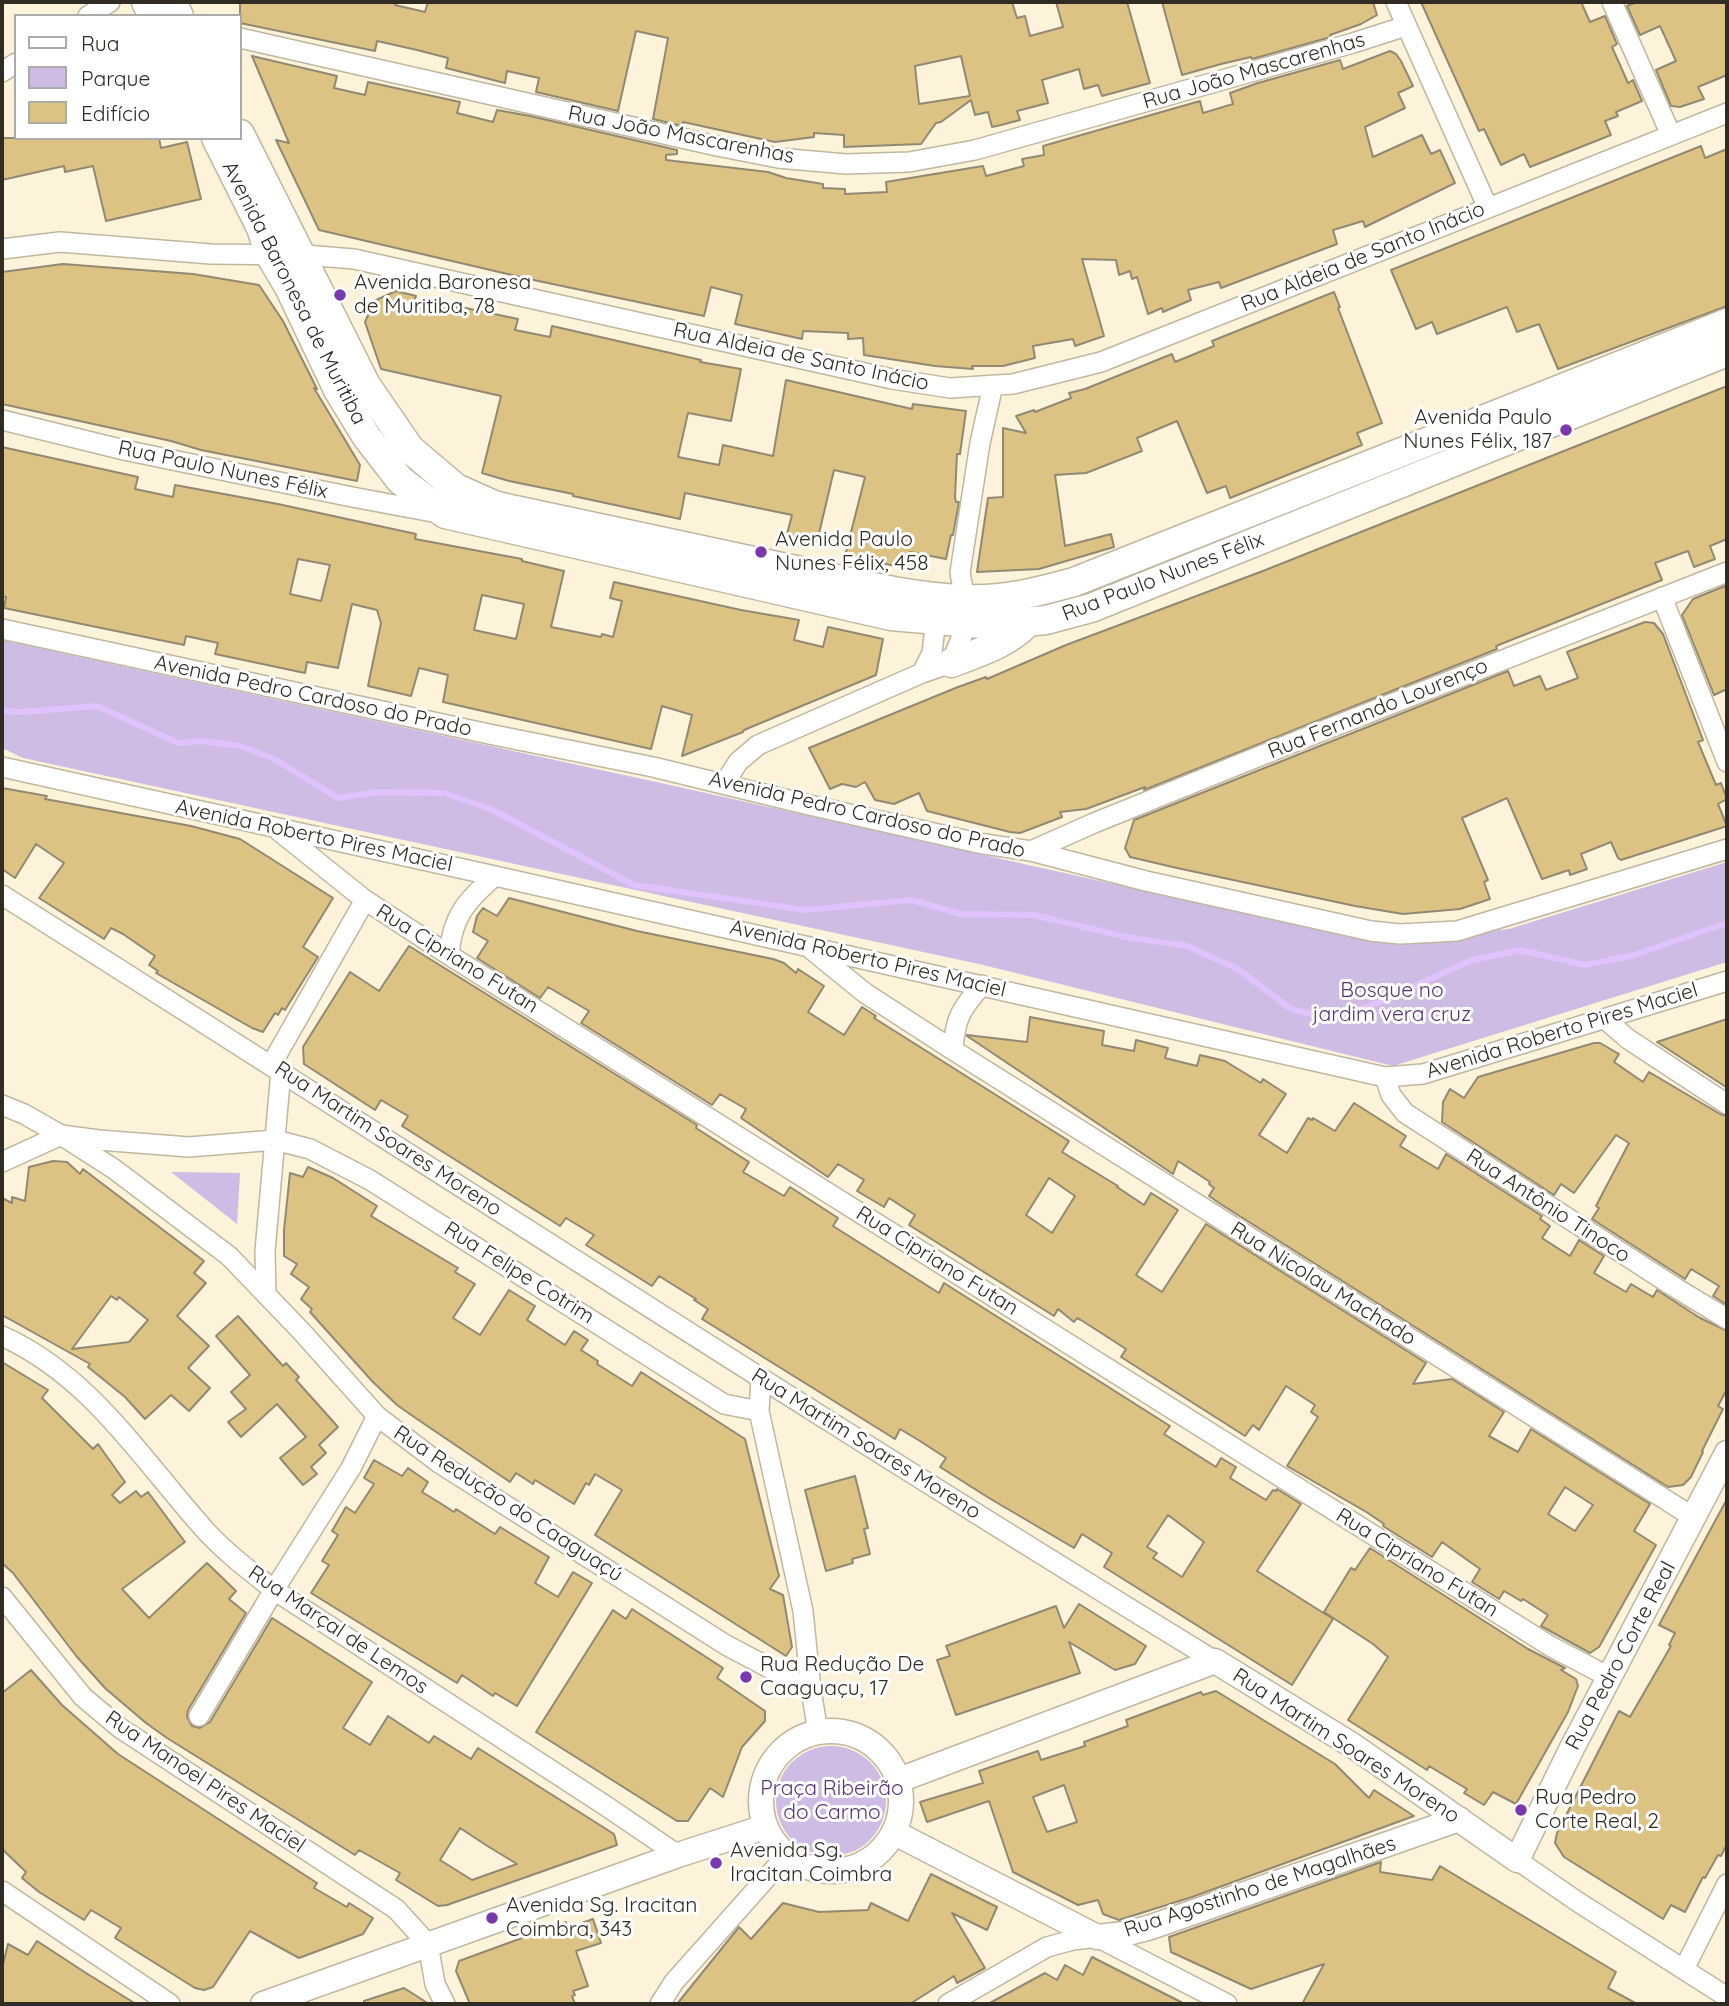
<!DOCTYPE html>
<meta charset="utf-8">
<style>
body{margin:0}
#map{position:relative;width:1729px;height:2006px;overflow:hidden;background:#fdf3da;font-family:Quicksand,sans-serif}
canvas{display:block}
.frame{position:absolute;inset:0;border:4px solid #302c23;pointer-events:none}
.legend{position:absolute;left:14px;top:14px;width:228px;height:126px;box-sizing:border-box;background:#fff;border:2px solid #acaba7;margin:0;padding:9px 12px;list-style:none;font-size:21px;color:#302c23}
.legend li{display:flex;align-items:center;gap:14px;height:35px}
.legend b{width:35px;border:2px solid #acaba7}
</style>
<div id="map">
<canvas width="1729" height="2006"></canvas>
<div class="frame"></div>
<ul class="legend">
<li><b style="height:9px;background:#fff"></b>Rua</li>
<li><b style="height:19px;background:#cfbce4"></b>Parque</li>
<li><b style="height:19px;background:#dcc384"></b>Edifício</li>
</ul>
</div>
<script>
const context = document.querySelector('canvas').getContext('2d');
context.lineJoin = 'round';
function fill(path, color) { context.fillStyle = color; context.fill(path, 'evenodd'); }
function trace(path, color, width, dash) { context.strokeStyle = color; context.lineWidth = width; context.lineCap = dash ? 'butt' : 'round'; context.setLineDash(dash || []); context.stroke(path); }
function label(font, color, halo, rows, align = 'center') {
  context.font = font + ' Quicksand,sans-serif'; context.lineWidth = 6; context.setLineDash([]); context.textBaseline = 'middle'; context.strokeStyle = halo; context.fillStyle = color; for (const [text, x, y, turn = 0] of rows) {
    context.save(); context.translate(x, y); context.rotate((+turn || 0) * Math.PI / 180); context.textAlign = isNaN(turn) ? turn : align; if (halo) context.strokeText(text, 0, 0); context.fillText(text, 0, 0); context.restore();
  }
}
fill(new Path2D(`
 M2 640 670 785 1302 926 1387 943 1509 929 1727 862V962L1393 1066 979 964 23 758 2 748Z
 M171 1172 240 1173 237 1224Z
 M776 1801a55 55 0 1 1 110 0a55 55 0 1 1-110 0Z`), '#cfbce4');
trace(new Path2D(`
 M2 711 22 712 97 706 178 743 201 741 241 746 276 760 338 798 378 792 444 793 493 810 634 885 805 910 911 900 960 914 1034 915 1126 937 1187 946 1238 969 1291 1009 1323 1017 1368 1007 1472 960 1520 950 1585 965 1631 956 1727 923`), '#e0c3fe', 6);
const building = new Path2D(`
 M240 2H396L395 5 425 12 428 2H1012L1017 18 1025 16 1030 36 1063 27 1056 2H1127L1150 83 1102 96 1098 85 1084 89 1079 69 1042 80 1048 103 1017 111 1020 120 1001 125 992 127 988 112 975 115 971 100 941 122 936 123 921 144 844 147V135L814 133V137L775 142 683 122 682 126 653 119 668 38 636 31 618 111 536 92 539 78 507 71 505 83 446 68 448 58 417 50 377 41 375 51 240 23ZM961 56 970 96 919 104 915 66Z
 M1162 2H1373L1377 15 1361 24 1330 35 1331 37 1252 59 1251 57 1221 64 1182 75Z
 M1421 2H1581L1590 22 1605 16 1617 44 1612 47 1628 83 1633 80 1642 101 1616 112 1618 116 1605 121 1611 135 1530 167 1524 154 1501 165 1484 129 1479 131Z
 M1637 2H1727V75L1698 87 1704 99 1680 107 1671 106 1656 70 1676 61 1660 26 1640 35 1627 6Z
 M1390 51 1396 54 1401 61 1413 86 1398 93 1405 108 1365 127 1373 157 1422 135 1431 154 1440 150 1455 183 1365 227 1363 221 1333 230 1337 244 1221 288 1219 282 1188 290 1191 300 1163 312 1162 308 1148 314 1137 277 1132 279 1130 271 1119 275 1116 260 1082 259 1104 336 1075 346 1073 339 1033 346 1035 358 1003 366H972L973 369 935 366 864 355 863 338 848 339V333L803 331 802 339 735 324 742 295 711 287 704 316 529 279 319 230 276 140 289 143 252 56 337 76 334 88 365 95 368 82 460 102 457 113 493 122 497 110 530 116 677 150V154L666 155V160L768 172 786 178 823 184V188L845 189V194L887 192 886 182 983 166 986 176 1024 166 1022 159 1044 155 1043 146 1200 101 1203 113 1233 104 1230 93 1258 83 1340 60 1343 69Z
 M2 138H159L161 148 187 142 201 199 106 221 93 166 65 172 64 166 2 180Z
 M1701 146 1705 158 1727 149V306L1558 369 1539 324 1517 332 1507 307 1437 334 1432 322 1416 329 1391 270Z
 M63 264 193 274 259 285 283 321 317 389 314 388 360 465 357 481 201 450 171 441 2 404V272Z
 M396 291 416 296 414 302 455 311 456 306 518 319 515 330 550 337 552 326 701 360 700 362 741 369 731 421 688 413 678 457 719 465 723 445 773 456 786 380 912 409 913 404 966 411 960 454H957L955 497 956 502H959L953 535H951L946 559 910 552 906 568 845 556 865 477 834 470 817 542 787 534 792 515 758 508 685 493 680 519 573 496V494L509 481 482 473 501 396 381 369 365 322 374 301Z
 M1334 292 1340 307 1338 308 1382 423 1357 433 1362 445 1230 498 1226 486 1207 493 1177 421 1137 438 1142 451 1086 473 1055 475 1065 546 1111 534 1114 547 1039 569 977 572 988 498 1003 497V428L1026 433 1016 416 1034 410 1035 412 1071 398 1069 393 1085 389 1172 354 1175 362 1214 346 1212 341Z
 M1727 386V539L1710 546 1715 559 1694 567 1688 551 1655 563 1662 580 1496 646 1497 649 1144 790 1145 787 1086 809 1060 812 1062 817 1020 833 1010 832 927 811 919 793 894 804 875 800 865 782 856 787 842 784 830 789 809 748 958 687 986 677 987 679 1066 645 1263 571Z
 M2 447 138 477 135 489 173 497 175 485 278 504 416 534 415 539 522 559V561L564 571 551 627 601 637 602 634 613 637 622 601 610 598 614 582 741 610 799 620 794 640 823 647 828 627 883 639 876 675 744 730 743 732 682 756 692 715 662 706 651 749 443 702 448 675 419 668 411 696 368 686 381 623 377 610 352 604 338 668 307 662 305 673 215 654 218 643 186 636 184 645 4 608 6 597 2 596ZM298 559 330 565 321 601 290 594ZM482 595 524 604 516 639 474 630Z
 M1725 586 1727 592V689L1714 695 1682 615 1693 599Z
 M1645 622 1654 623 1663 634 1703 740 1698 742 1716 785 1721 783 1727 799 1718 804 1727 826 1621 860 1618 858 1611 842 1581 854 1587 869 1570 875 1569 870 1542 879 1507 798 1462 818 1488 880 1484 882 1490 899 1460 909 1403 914 1355 906 1177 868 1130 857 1125 848 1134 820 1508 671 1514 686 1540 676 1546 690 1578 678 1567 652Z
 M2 788 47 796 45 799 191 826 240 839 333 898 303 947 318 957 285 1010 282 1008 278 1015 275 1013 263 1032 252 1028 156 973 158 971 149 965 155 956 123 934 111 928 104 939 39 898 64 863 36 844 15 878 2 869Z
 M509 898 637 931 773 959 784 963 796 973 798 969 824 986 808 1012 844 1035 862 1007 876 1016 874 1018 1069 1141 1062 1152 1118 1186 1117 1187 1144 1205 1151 1193 1178 1210 1136 1275 1162 1292 1206 1224 1426 1363 1413 1384 1452 1379 1504 1412 1489 1436 1518 1452 1531 1429 1650 1504 1634 1531 1656 1545 1599 1647 1590 1653 1541 1626 1548 1615 1523 1599 1521 1601 1504 1591 1499 1599 1472 1582 1480 1569 1442 1542 1432 1557 1383 1526 1384 1524 1368 1513 1287 1466 1318 1417 1311 1412 1315 1405 1286 1386 1259 1430 1253 1425 1245 1436 1121 1357 1126 1349 1081 1320 1077 1318 1074 1322 1058 1309 1054 1316 909 1225 915 1215 889 1198 884 1207 857 1191 864 1180 838 1164 828 1177 741 1118 746 1109 720 1094 712 1105 581 1023 589 1011 548 987 540 998 477 958 488 941 473 932 477 916 483 908 497 916ZM1049 1178 1075 1196 1052 1233 1026 1215ZM1565 1487 1593 1505 1575 1531 1548 1514Z
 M409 946 697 1125 696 1128 749 1162 743 1172 784 1196 790 1187 838 1218 833 1226 939 1293 944 1283 1170 1426 1164 1434 1216 1467 1221 1458 1236 1467 1230 1478 1266 1500 1273 1490 1276 1491 1277 1489 1301 1504 1257 1571 1333 1619 1292 1685 1104 1567 1112 1553 1082 1534 1074 1548 989 1498 940 1467 946 1458 920 1441 900 1429 895 1439 702 1319 708 1309 694 1300 696 1299 659 1276 652 1286 586 1245 594 1235 566 1218 560 1226 402 1126 408 1116 381 1100 375 1110 304 1064 303 1047 350 972 379 991ZM1168 1515 1204 1542 1182 1577 1153 1558 1157 1553 1147 1547Z
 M1030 1017 1104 1031 1102 1045 1134 1051 1136 1040 1168 1048 1165 1058 1197 1066 1200 1055 1225 1061 1261 1083 1263 1079 1286 1094 1259 1135 1287 1153 1308 1118 1312 1120 1313 1118 1335 1131 1354 1103 1406 1136 1400 1146 1438 1169 1446 1154 1542 1216 1540 1219 1550 1226 1542 1238 1570 1256 1579 1240 1604 1256 1594 1273 1626 1292 1631 1284 1653 1297 1657 1290 1700 1318 1727 1331V1389L1718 1406 1723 1409 1702 1451 1703 1452 1691 1477 1683 1485 1668 1487 1219 1203 1209 1196 1214 1188 1209 1184 1210 1182 1178 1161 1173 1174 967 1036V1035L1027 1042Z
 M1727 1019V1090L1726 1087 1657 1042Z
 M1594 1043H1600L1619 1054 1614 1062 1643 1082 1649 1072 1720 1114 1727 1116V1305L1713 1296 1719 1286 1691 1269 1685 1279 1592 1219 1599 1208 1596 1206 1629 1143 1616 1135 1574 1193 1561 1184 1554 1195 1442 1122 1443 1102 1450 1089 1464 1098 1478 1077Z
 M53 1161 67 1162 80 1174 83 1169 204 1261 194 1273 206 1283 177 1316 209 1346 188 1368 210 1388 189 1411 171 1395 145 1419 125 1397 88 1367 90 1364 2 1315V1198L12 1203V1197L25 1201 29 1167ZM111 1296 117 1300 119 1297 148 1320 129 1342 72 1349Z
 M308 1167 333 1178 377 1206 371 1216 458 1268 455 1272 475 1284 453 1318 480 1335 509 1290 535 1306 527 1320 565 1345 574 1331 588 1340 581 1350 598 1361 597 1364 632 1386 641 1372 745 1439 779 1576 770 1589 783 1595 792 1647 786 1656 595 1535 622 1490 595 1474 589 1485 586 1483 574 1504 535 1480 533 1484 516 1473 510 1482 417 1419 397 1405 372 1381 310 1312 312 1309 301 1299 309 1287 291 1274 297 1264 284 1256V1230L290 1173 303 1177Z
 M238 1316 283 1366 286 1363 299 1377 296 1380 338 1427 319 1445 326 1453 311 1467 317 1474 303 1485 280 1458 306 1437 277 1404 241 1437 228 1422 246 1409 231 1392 250 1375 216 1336Z
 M2 1362 48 1390 42 1398 93 1449 98 1444 125 1482 112 1495 120 1503 136 1491 141 1497 148 1492 185 1542 122 1589 149 1618 207 1563 236 1591 229 1599 246 1613 188 1710 187 1717 192 1726 200 1728 210 1722 272 1618 372 1682 343 1728 370 1745 388 1716 429 1743 434 1736 471 1759 478 1748 614 1834 617 1845 447 1905 438 1906 396 1880 400 1873 359 1850 355 1855 167 1738 146 1723 106 1689 77 1657 13 1573 2 1563ZM460 1828 489 1847 517 1864 472 1880 440 1860Z
 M374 1460 402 1476 408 1468 428 1482 422 1492 440 1503 454 1512 456 1509 495 1534 500 1527 549 1557 535 1583 558 1597 573 1572 592 1583 517 1706 495 1693 493 1696 462 1675 457 1683 311 1593 329 1565 322 1561 338 1535 332 1531 346 1507 355 1513 374 1484 364 1478Z
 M855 1476 868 1528 864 1529 870 1554 852 1559 853 1563 826 1571 805 1490Z
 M1727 1499V1844L1721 1856 1718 1855 1705 1878 1703 1877 1685 1912 1671 1905 1663 1919 1564 1857 1555 1843 1557 1833 1619 1711 1630 1717 1671 1646 1669 1645 1675 1633 1659 1625Z
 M1370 1548 1528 1649 1565 1668 1561 1670 1576 1679 1578 1686 1568 1712 1516 1804 1493 1792 1484 1805 1464 1793 1467 1789 1429 1766 1427 1770 1348 1720 1388 1657 1373 1644 1324 1612 1351 1568 1355 1570Z
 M1079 1604 1146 1646 1135 1664 1115 1670 1069 1642 1080 1673 956 1715 937 1660 950 1656 946 1646 1056 1606 1064 1628Z
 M632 1609 723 1668 717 1678 765 1711V1721L742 1747 723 1797 710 1788 688 1821H677L536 1732 613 1610 626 1619Z
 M31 1670 62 1705 118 1754 317 1883 314 1888 347 1907 349 1903 373 1918 363 1934 299 1958 250 1931 213 1987 204 1990 195 1988 115 1938 121 1928 91 1910 84 1920 39 1892 22 1878 26 1872 2 1849V1693Z
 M1216 1691 1335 1764 1369 1798 1374 1790 1414 1816 1192 1897 1119 1920 1103 1914 1098 1900 1078 1905 1013 1872 989 1801 927 1822 920 1802 983 1783 979 1771 1038 1751 1041 1760 1085 1746 1084 1742 1128 1726 1126 1720 1201 1692 1203 1695ZM1064 1785 1077 1822 1047 1832 1033 1797Z
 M1381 1862 1380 1872 1432 1880 1440 1866 1616 1972 1608 1988 1637 2004H1302L1324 1964 1251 1989 1171 1952 1169 1937Z
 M931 1874 997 1907 987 1930 952 1913 985 1968 957 1983 954 1976 910 2004H677L739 1927 751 1939 783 1903 819 1912 868 1910 871 1903 908 1921Z
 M593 1919 601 1943 576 1951 588 1986 573 1991 575 1995 572 1996 575 2004H470L456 1971 459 1961 566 1922 568 1928Z
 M37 1941 86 1973 136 2004H2V1968L8 1944 28 1955Z
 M1092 1957 1185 2004H988L1045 1973 1057 1980 1065 1965 1083 1975Z
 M404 1988 429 2004H364V2001Z`);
fill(building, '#dcc384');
trace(building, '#928973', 2);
const minor = new Path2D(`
 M1396 2 1488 208
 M1612 2 1671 135
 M88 16 110 2
 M240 38 717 146 778 158 846 164 909 162 975 150 1353 43 1406 26
 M2 72 16 63
 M2 249 60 242 211 254 305 255 354 259 892 379 950 388 1013 384 1101 362 1727 113
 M2 420 124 450 352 497 438 513
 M1662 597 1727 762
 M2 629 489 734 653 767 805 804 978 843 1031 851 1146 881 1371 931 1400 934 1457 931 1727 849
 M922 673 932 653 937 610
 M2 767 495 876 1385 1077 1423 1074 1727 981
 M725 783 738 762 758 745 922 673 951 663 962 636 965 599 960 573 980 443 993 385
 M279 831 365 900 449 955 1550 1646 1609 1677
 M1031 851 1094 823 1302 739 1727 572
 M2 895C406 1150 807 1412 1215 1661
 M812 950 865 993 953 1050 1693 1517
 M449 955C452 916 467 900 495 876
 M1605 1019 1628 1039 1727 1104
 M953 1050C955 1018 961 1009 982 985
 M271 1065 365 900
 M1385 1077 1391 1095 1405 1113 1676 1288 1727 1319
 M2 1105 24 1114 61 1135 114 1169 229 1256 302 1332 377 1416 439 1463 726 1645 811 1690
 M2 1162 61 1135 99 1140 189 1147 275 1140 310 1149 370 1180 724 1404 759 1411
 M266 1294 265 1251 281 1071
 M2 1336C91 1376 142 1460 205 1530 226 1553 250 1571 274 1590L606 1806 678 1855
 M761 1379 759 1411 803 1611 811 1690 818 1732
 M2 1597 83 1697 120 1728 396 1909 428 1944 435 1984 445 2004
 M199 1716 274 1590 351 1468 377 1416
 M1517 1860 1578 1902 1727 1997
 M2 1891 170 2004
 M1684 1969 1727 1884
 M660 2004 674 1982 786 1856
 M948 2004 1047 1947 1073 1940 1097 1937 1227 2004`);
const tertiary = new Path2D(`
 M761 1801a70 70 0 1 1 140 0a70 70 0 1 1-140 0Z
 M899 1780 1215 1661 1352 1745 1517 1860 1572 1748 1727 1453
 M895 1833 1097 1937 1125 1934 1151 1927 1459 1819
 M263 2004 678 1855 765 1827`);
const secondary = new Path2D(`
 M146 2 153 16
 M172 2 179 16
 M240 134 366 385 410 449 456 488 494 505 515 510C605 529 696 549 786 568 844 580 904 597 964 599 1002 601 1038 592 1074 582L1727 323
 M216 138 261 228 270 255 289 287 338 390 366 436 400 480 445 514 891 616 994 625 1046 620 1091 608 1727 352
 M951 663C978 653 1007 644 1027 623`);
trace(minor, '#c1b7a0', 22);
trace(tertiary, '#c1b7a0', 27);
trace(secondary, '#c1b7a0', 31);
trace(minor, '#fff', 19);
trace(tertiary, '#fff', 24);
trace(secondary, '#fff', 28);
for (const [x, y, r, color] of [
 [340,295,7,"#7a38ac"],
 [1566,430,7,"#7a38ac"],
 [761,552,7,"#7a38ac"],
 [746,1677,7,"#7a38ac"],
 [1521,1810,7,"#7a38ac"],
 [716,1863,7,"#7a38ac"],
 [492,1918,7,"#7a38ac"]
]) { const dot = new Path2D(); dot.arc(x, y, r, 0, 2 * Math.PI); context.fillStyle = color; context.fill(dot); trace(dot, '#fff', 2.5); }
label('21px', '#302c23', '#fff', [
 ["Rua João Mascarenhas",1254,71,-16],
 ["Rua João Mascarenhas",681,135,11],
 ["Rua Aldeia de Santo Inácio",1363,257,-22],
 ["Avenida Baronesa de Muritiba",294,293,63],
 ["Rua Aldeia de Santo Inácio",801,357,12],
 ["Rua Paulo Nunes Félix",223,470,12],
 ["Rua Paulo Nunes Félix",1163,577,-21],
 ["Avenida Pedro Cardoso do Prado",313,696,12],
 ["Rua Fernando Lourenço",1378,709,-22],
 ["Avenida Pedro Cardoso do Prado",867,815,13],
 ["Avenida Roberto Pires Maciel",314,836,12],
 ["Rua Cipriano Futan",457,959,32],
 ["Avenida Roberto Pires Maciel",868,959,13],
 ["Avenida Roberto Pires Maciel",1562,1031,-17],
 ["Rua Martim Soares Moreno",388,1139,33],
 ["Rua Antônio Tinoco",1548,1206,33],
 ["Rua Cipriano Futan",937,1261,32],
 ["Rua Felipe Cotrim",519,1273,32],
 ["Rua Nicolau Machado",1323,1284,32],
 ["Rua Martim Soares Moreno",866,1444,32],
 ["Rua Redução do Caaguaçú",508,1504,33],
 ["Rua Cipriano Futan",1417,1563,32],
 ["Rua Marçal de Lemos",338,1630,34],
 ["Rua Pedro Corte Real",1621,1656,-62],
 ["Rua Martim Soares Moreno",1346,1746,33],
 ["Rua Manoel Pires Maciel",205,1782,34],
 ["Rua Agostinho de Magalhães",1260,1887,-18]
]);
label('21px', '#302c23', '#fff', [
 ["Avenida Baronesa",354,283],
 ["de Muritiba, 78",354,307],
 ["Avenida Paulo",1552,418,"right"],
 ["Nunes Félix, 187",1552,442,"right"],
 ["Avenida Paulo",775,540],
 ["Nunes Félix, 458",775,564],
 ["Rua Redução De",760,1665],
 ["Caaguaçu, 17",760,1689],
 ["Rua Pedro",1535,1798],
 ["Corte Real, 2",1535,1822],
 ["Avenida Sg.",730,1851],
 ["Iracitan Coimbra",730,1875],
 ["Avenida Sg. Iracitan",506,1906],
 ["Coimbra, 343",506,1930]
], 'left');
label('21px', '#583377', '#fff', [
 ["Bosque no",1392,991],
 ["jardim vera cruz",1392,1015],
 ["Praça Ribeirão",832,1789],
 ["do Carmo",832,1813]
]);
</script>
